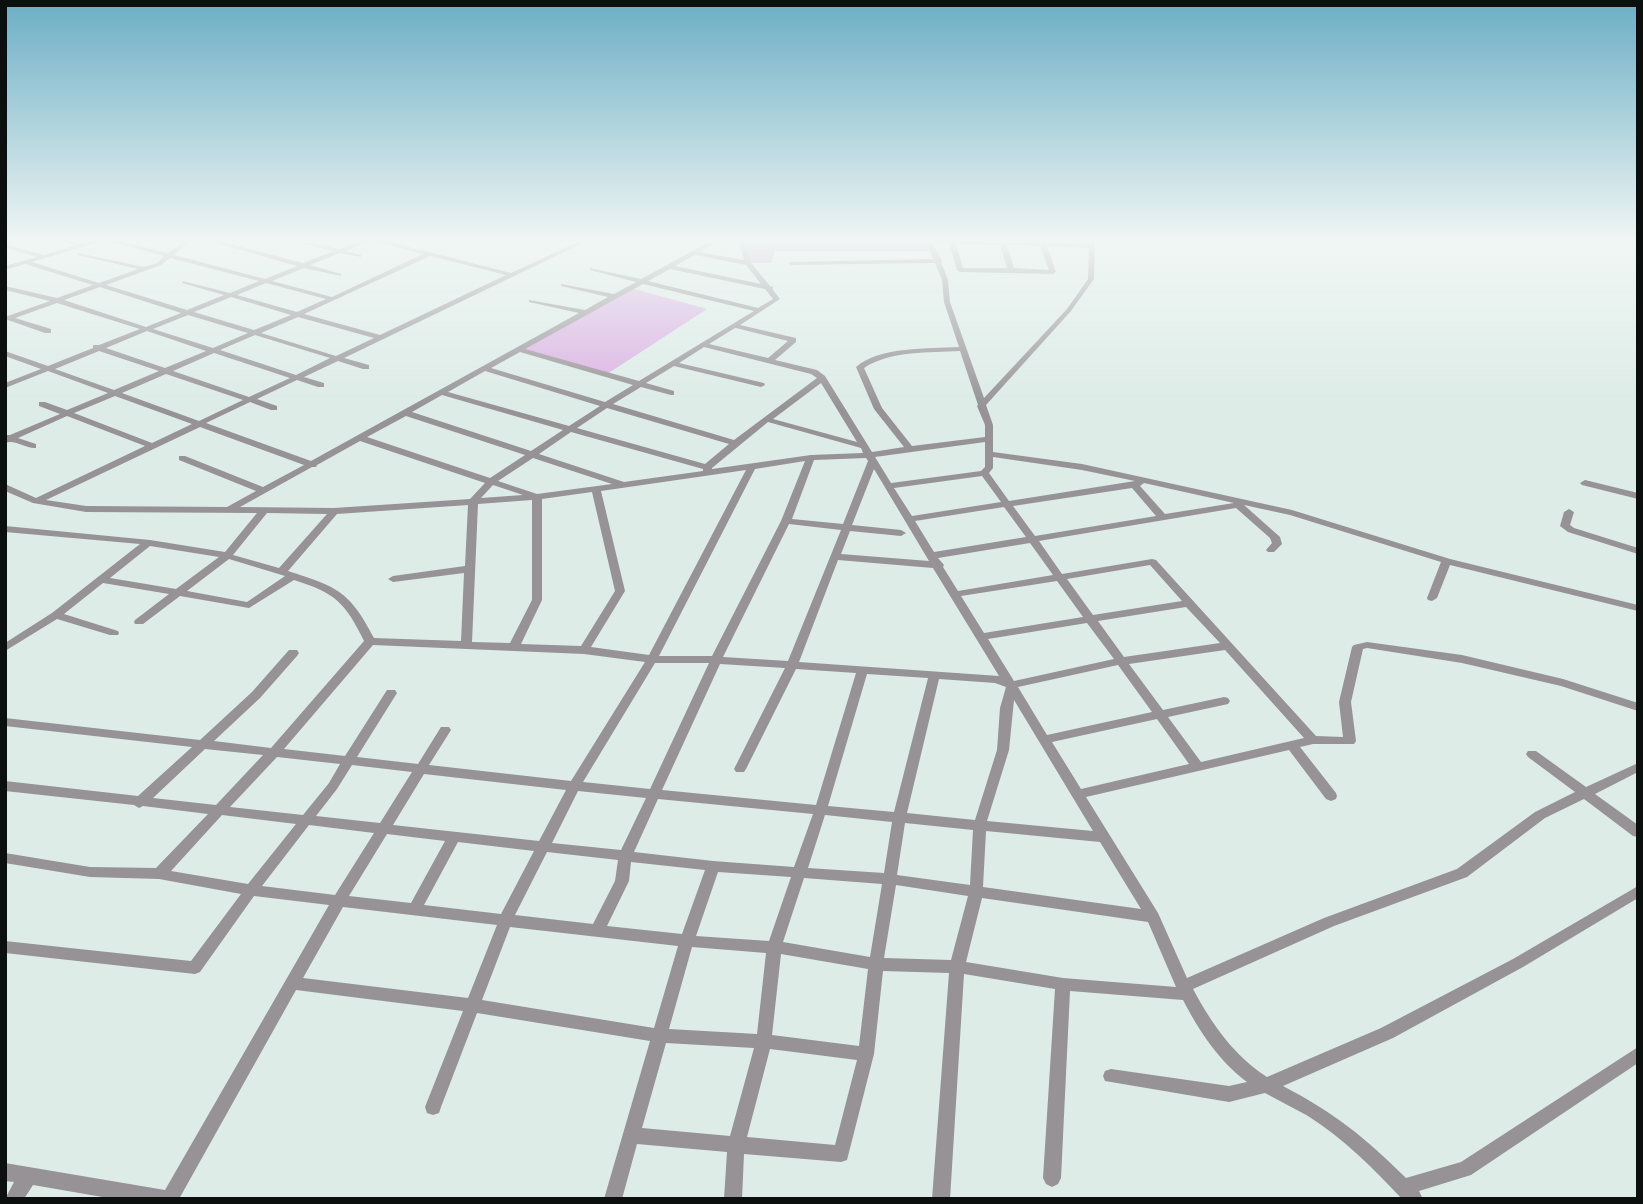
<!DOCTYPE html>
<style>
body{margin:0}
#map{position:relative;width:1643px;height:1204px;overflow:hidden;background:#ddece7;font-family:Mulish,sans-serif}
canvas{display:block}
.frame{position:absolute;inset:0;border:7px solid #0b100f;pointer-events:none}
</style>
<div id="map">
<canvas width="1643" height="1204"></canvas>
<div class="frame"></div>
</div>
<script>
const context = document.querySelector('canvas').getContext('2d');
context.lineJoin = 'round';
function fill(path, color) { context.fillStyle = color; context.fill(path, 'evenodd'); }
fill(new Path2D(`
 M631 288 707 309 607 374 520 350Z`), '#dbafe3');
fill(new Path2D(`
 M738 240H929L935 251H775L771 263H748L743 246Z`), '#ca9dd2');
fill(new Path2D(`
 M60 240C68 239 77 244 86 243 93 242 98 240 105 240L32 262 99 283 138 269 78 255V253L144 267 157 263 164 256 108 241 107 240H116L168 253 185 240H191L174 255 265 279 297 266 206 240H215L303 263 333 251 301 243V241L339 249 363 240H370L346 251 361 255V257L340 253 310 265 341 274V276L304 268 272 281 332 297 423 254 374 241 373 240H382L511 273 582 240H589L344 358 369 365V369H363L338 361 304 377 324 383V387H318L297 380 257 399 277 406V410H271L250 402 206 423 311 461 579 313 529 302V300L585 310 608 297 561 286V284L614 294 636 282 590 270V268L641 279 713 240H720L700 252 744 260 740 246 735 240H741L746 246 751 263 770 286 773 287V290L780 299 740 325 796 338V342L775 360 817 370 825 376 872 452 904 447 874 409 856 367C880 346 928 349 959 347L944 302 942 280 935 263 791 265 788 263 789 262 933 259 926 240 1039 243 1038 240H1044L1045 243 1089 244V240H1095L1094 279 1071 311 986 405 993 425V452L1082 464 1292 510 1450 559 1638 605V611L1450 565 1437 598 1432 601 1428 600 1427 598 1441 562 1290 515 1244 505 1280 537 1282 544 1274 552H1268L1266 550 1272 543 1270 538 1236 508 1039 541 1062 574 1152 559 1156 560 1316 736 1343 737 1339 702 1352 647 1354 645 1367 642 1462 655 1563 679 1638 703V711L1561 686 1462 663 1367 648 1363 649 1351 702 1356 741 1354 744H1313L1300 747 1336 793 1337 796 1336 799 1331 801 1326 799 1289 750 1086 797 1158 913 1187 978 1324 918 1457 869 1535 812 1575 792 1528 757 1526 754 1528 751H1536L1586 787 1638 763V772L1595 794 1638 825V837L1633 836 1584 799 1545 818 1467 877 1334 926 1193 989C1211 1023 1235 1057 1267 1077L1381 1028 1513 959 1638 886V898L1523 967 1393 1038 1283 1086C1333 1112 1366 1138 1406 1178L1461 1162 1638 1047V1063L1471 1175 1419 1191 1423 1199H1402C1374 1169 1343 1138 1308 1116 1294 1108 1279 1101 1265 1093L1229 1102 1105 1081 1103 1076 1105 1071 1111 1069 1229 1086 1247 1082C1219 1061 1199 1031 1183 1000L1070 991 1061 1178 1058 1184 1052 1187 1046 1184 1043 1178 1055 989 964 974 950 1199H932L949 973 883 971 874 1054 847 1160 841 1162 744 1154 742 1199H724L727 1152 637 1144 622 1199H604L650 1041 477 1013 441 1107 439 1113 433 1115 427 1113 425 1107 463 1011 296 990 179 1199H114L33 1185 24 1199H5L14 1182 5 1181V1163L165 1190 329 905 254 896 200 972 195 974 5 953V941L191 961 241 894 159 879 90 877 5 863V853L90 867 156 868 208 814 143 806 139 808 134 805 5 791V781L138 796 192 747 5 726V718L200 740 252 692 289 650H297L299 653 297 656 260 698 214 741 271 748 364 641C345 602 335 593 294 580L249 608 180 596 143 624H135L134 622 135 620 169 594 103 583 64 614 118 631 119 633 118 635H110L57 619 5 651V643L52 613 140 544 5 532V526L150 540 225 552 257 513 86 512 33 503 5 491V484L36 498 145 446 67 416 18 438 36 444V448C25 449 16 439 5 443V435H10L60 414 39 406V402H45L67 410 108 393 48 371 5 388V383L41 369 5 356V351L48 366 93 348V345H99L140 329 57 303 15 318 51 329V333H45L8 320 5 321V317L50 301 5 290V286L57 298 93 285 25 264 5 270V266L37 257 5 248V244L44 255 76 245ZM933 243H949L957 270 960 272 1053 274 1056 272 1047 246 1089 248 1088 279 1067 309 984 398 950 302 948 280 941 262 942 261ZM956 244 1000 245 1007 268H963ZM1007 245 1040 246 1049 270 1014 268ZM695 255 746 265 761 284 675 266ZM430 256 506 275 380 335 304 314ZM170 258 259 281 230 293 182 281V283L224 295 187 310 106 285 161 265ZM670 269 765 289 773 299 758 308 648 281ZM266 283 326 299 297 312 237 295ZM643 284 754 311 639 381 525 349ZM100 287 181 313 146 327 64 300ZM231 297 291 315 254 330 194 312ZM188 315 248 333 213 348 153 329ZM298 317 374 338 336 356 261 333ZM735 328H736L788 341 768 358 709 344ZM147 331 206 351 165 368 106 348ZM255 335 330 358 296 375 220 350ZM704 347 811 374 817 378 734 440 613 404 641 387 671 395H674V391L646 383 674 366 761 387 765 385 764 383 679 363ZM99 351 159 371 114 390 55 369ZM960 351 978 405 977 406 985 425V437L912 446 882 408 864 368C891 350 930 353 960 351ZM520 352 633 385 605 402 491 368ZM214 353 290 378 249 397 173 371ZM485 371 600 406 569 426 448 392ZM166 374 243 400 199 421 122 393ZM821 383 857 442 773 419ZM442 395 563 430 531 451 412 412ZM115 396 192 424 152 443 74 413ZM607 408 729 444 705 464 577 428ZM406 416 525 455 490 478 367 437ZM768 422 861 448 863 453 811 455 712 469V468ZM200 427 304 465 263 487 185 456H179V460L256 491 227 507 86 506 46 500ZM571 432 703 469V471L624 482 539 454ZM360 441 485 483 470 499 334 508 240 507 312 467H316L317 465ZM985 442V467L981 471 891 483 875 457ZM993 457 1082 470 1135 481 1009 501 989 473 993 468ZM533 458 612 484 537 494 498 481ZM866 458 868 461 843 524 792 519 814 460ZM805 461 781 521 712 656H659L755 469ZM874 469 929 561 841 554 850 531 901 536 906 533 901 530 852 525ZM746 470 649 655 591 647 625 591 601 491ZM982 476 1001 502 912 516 894 488ZM1144 483 1234 503 1165 514 1140 486ZM493 485 523 495 481 498ZM1132 488 1156 516 1035 536 1013 506ZM592 492 615 591 581 646 521 644 542 600V499ZM532 500V600L510 643 472 642 478 504ZM468 505 465 566 393 576 388 579 393 582 464 573 461 641 374 638C349 590 337 587 288 571L337 514ZM1004 507 1026 537 934 552 915 521ZM267 513 327 514 279 568 233 555ZM789 524 841 530 788 661 723 657ZM1030 543 1053 575 958 591 943 567 944 565 938 558ZM150 546 219 557 176 589 110 578ZM229 559 285 576 247 602 187 591ZM838 560 933 568 999 676 799 662ZM1150 565 1182 601 1093 615 1067 579ZM1057 581 1083 617 984 633 961 596ZM1186 607 1220 643 1124 657 1098 621ZM1087 623 1114 659 1014 681 988 639ZM373 645 584 654 645 662 571 781 429 765 451 730 449 727H441L418 764 357 757 397 693 395 690H387L345 756 284 749ZM1225 650 1304 738 1201 762 1168 717 1228 704 1230 701 1228 698 1224 697 1163 710 1129 664ZM655 663H709L650 789 583 782ZM720 664 785 668 734 769 736 772H744L746 769 796 669 856 673 816 805 662 790ZM1118 665 1152 712 1047 735 1018 687ZM867 674 928 678 894 812 828 806ZM939 679 995 683 1006 687 1000 708 997 750 975 820 907 813ZM1014 700 1093 831 987 821 1009 750ZM1157 719 1189 764 1081 789 1052 742ZM205 749 263 755 216 805 153 798ZM277 757 340 764 329 783 303 815 230 807ZM352 765 412 772 380 823 316 816 337 789ZM424 774 566 790 539 841 393 825ZM578 791 646 798 621 850 552 843ZM658 799 813 814 794 867 713 861 634 852ZM222 815 296 824 248 884 171 871ZM825 815 892 822 884 873 808 868ZM905 823 973 830 970 885 897 875ZM309 825 374 833 335 895 262 886ZM986 831 1100 842 1141 909 983 887ZM387 834 445 841 411 903 349 896ZM458 842 534 851 501 914 424 905ZM547 852 618 860 615 881 593 924 515 915ZM631 862 705 870 682 934 607 926 629 881ZM718 872 791 877 769 941 696 936ZM804 878 882 884 870 957 783 942ZM896 885 968 896 951 960 884 958ZM982 898 1148 922 1176 987 1063 978 966 962ZM343 907 497 925 468 998 303 978ZM510 927 678 946 654 1028 482 1000ZM692 947 766 953 757 1034 669 1029ZM781 954 868 969 859 1046 772 1035ZM666 1043 754 1048 730 1136 642 1128ZM770 1049 857 1060 835 1145 747 1137Z
 M1585 480 1638 493V499L1582 485 1580 483Z
 M1569 509 1574 512 1570 525 1574 528 1638 548V554L1568 532 1560 526 1564 512Z`), '#969296');
const sky = context.createLinearGradient(0, 0, 0, 408);
sky.addColorStop(0, '#6baec5');
sky.addColorStop(0.59, '#f0f6f4');
sky.addColorStop(1, '#f0f6f400');
context.fillStyle = sky;
context.fillRect(0, 0, 1643, 408);
</script>
